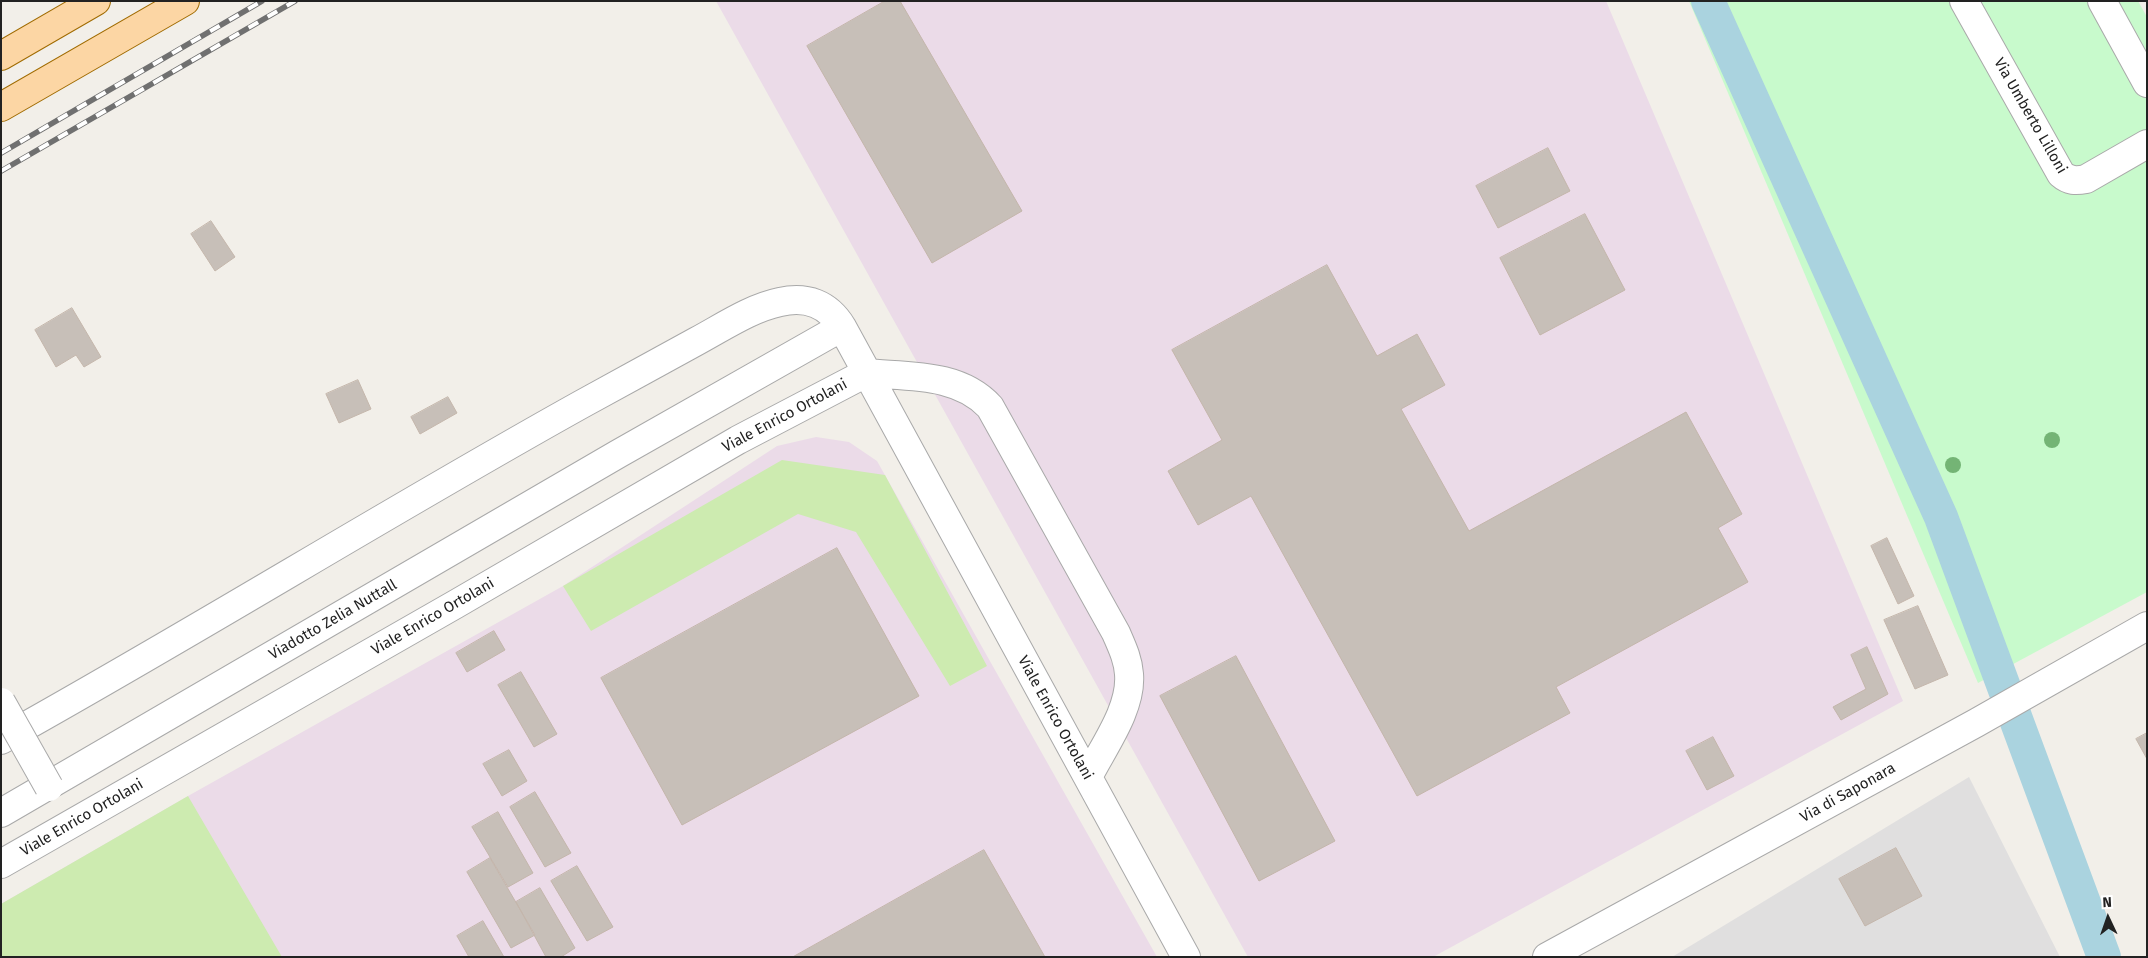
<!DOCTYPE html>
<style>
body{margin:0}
#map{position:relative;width:2148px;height:958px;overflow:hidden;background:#f2efe9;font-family:"Fira Sans",sans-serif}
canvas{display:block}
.frame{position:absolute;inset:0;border:2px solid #222;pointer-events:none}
.north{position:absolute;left:2083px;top:893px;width:50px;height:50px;-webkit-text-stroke:4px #fff;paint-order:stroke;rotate:357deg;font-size:14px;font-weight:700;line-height:20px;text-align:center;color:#222}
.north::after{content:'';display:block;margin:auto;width:18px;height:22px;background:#222;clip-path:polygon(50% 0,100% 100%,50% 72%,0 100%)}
</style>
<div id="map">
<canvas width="2148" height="958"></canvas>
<div class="frame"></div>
<div class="north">N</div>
</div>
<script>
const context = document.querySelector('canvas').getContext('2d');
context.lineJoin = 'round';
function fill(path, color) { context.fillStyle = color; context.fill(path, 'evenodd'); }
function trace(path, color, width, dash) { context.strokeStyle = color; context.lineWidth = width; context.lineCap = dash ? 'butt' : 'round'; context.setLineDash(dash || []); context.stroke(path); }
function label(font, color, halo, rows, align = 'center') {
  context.font = font + ' "Fira Sans",sans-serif'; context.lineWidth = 4.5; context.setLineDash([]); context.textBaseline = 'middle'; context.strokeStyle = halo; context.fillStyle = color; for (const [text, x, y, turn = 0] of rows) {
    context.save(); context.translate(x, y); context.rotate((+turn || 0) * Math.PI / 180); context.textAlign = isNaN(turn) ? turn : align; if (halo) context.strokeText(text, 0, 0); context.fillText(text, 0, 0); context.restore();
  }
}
fill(new Path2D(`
 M1969 777 2060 957H1672Z`), '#e0dfdf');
fill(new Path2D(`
 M716 1H1606L1903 701 1433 957H1248Z
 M816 437 849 442 877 461 1157 957H1V904L188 796 563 586 777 446Z`), '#ebdbe8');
fill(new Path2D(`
 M782 460 885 475 987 666 950 686 856 532 798 514 591 631 563 586Z
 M188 796 282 957H1V904Z`), '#cdebb0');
fill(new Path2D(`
 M1689 1H2138L2147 17V592L1978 683Z`), '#c8facc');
trace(new Path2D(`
 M1708 1 1941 517 2104 957`), '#aad3df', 34);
const building = new Path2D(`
 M885 1H900L1022 211 932 263 807 46Z
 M1548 148 1570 191 1498 228 1476 186Z
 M1585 214 1625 290 1540 335 1500 258Z
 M211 221 235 257 215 271 191 234Z
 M1327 265 1377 356 1417 334 1445 385 1401 409 1469 531 1686 412 1742 514 1718 528 1748 582 1556 687 1570 713 1417 796 1251 496 1198 525 1168 471 1222 440 1172 350Z
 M72 308 101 357 84 367 76 355 56 367 35 330Z
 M358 380 371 409 339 423 326 394Z
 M448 397 457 413 420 434 411 417Z
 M1887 538 1914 596 1898 604 1871 546Z
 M837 548 919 696 682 825 601 678Z
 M1918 606 1948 675 1915 689 1884 620Z
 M494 631 505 650 467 672 456 653Z
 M1867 647 1888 694 1841 720 1833 707 1866 689 1851 655Z
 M1236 656 1335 841 1259 881 1160 696Z
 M521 672 557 734 534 747 498 685Z
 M2147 733V759L2136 739Z
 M1713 737 1734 776 1707 790 1686 751Z
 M509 750 527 781 502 796 483 764Z
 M535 792 571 853 545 867 510 807Z
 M498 812 533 873 508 887 472 827Z
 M1896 848 1922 896 1865 926 1839 879Z
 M984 850 1045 957H793Z
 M490 858 535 935 511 948 467 872Z
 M577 866 613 927 587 941 551 881Z
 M540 888 575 948 561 957H546L516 902Z
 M483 921 504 957H469L457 936Z`);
fill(building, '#c7bfb8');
trace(building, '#c4b6ab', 1);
const minor = new Path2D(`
 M1964 1 2061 174C2069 181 2076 181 2086 179L2147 144
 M2102 1 2147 83
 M866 373C909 377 959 373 990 407L1116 633C1122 647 1128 659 1129 674 1132 709 1103 747 1088 777
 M1 740C197 631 386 513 582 404 620 383 659 362 697 341 723 327 751 308 780 302 807 296 828 304 842 327L1186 957
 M1 813 618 454 842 327
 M1 864 456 604 738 440 866 373
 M1547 957 1976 723 2147 626`);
const major = new Path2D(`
 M1 56 96 1
 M1 107 185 1`);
trace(minor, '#a9a9a9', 30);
trace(major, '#a06b00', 30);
trace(minor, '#fff', 28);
trace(major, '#fcd6a4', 28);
const rail = new Path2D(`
 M1 153 262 1
 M1 171 295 1`);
trace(rail, '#707070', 5.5);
trace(rail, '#fff', 4, [11]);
const minorBridge = new Path2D(`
 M1 702 49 787`);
trace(minorBridge, '#a9a9a9', 30, []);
trace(minorBridge, '#fff', 28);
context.fillStyle = '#74b475';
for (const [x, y] of [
 [2052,440],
 [1953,465]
]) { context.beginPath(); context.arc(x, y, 8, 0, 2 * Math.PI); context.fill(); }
label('15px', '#222', '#fff', [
 ["Via Umberto Lilloni",2030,116,60],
 ["Viale Enrico Ortolani",785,416,-28],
 ["Viale Enrico Ortolani",433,617,-30],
 ["Viadotto Zelia Nuttall",333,620,-30],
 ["Viale Enrico Ortolani",1055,718,61],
 ["Via di Saponara",1848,793,-29],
 ["Viale Enrico Ortolani",82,818,-30]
]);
</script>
